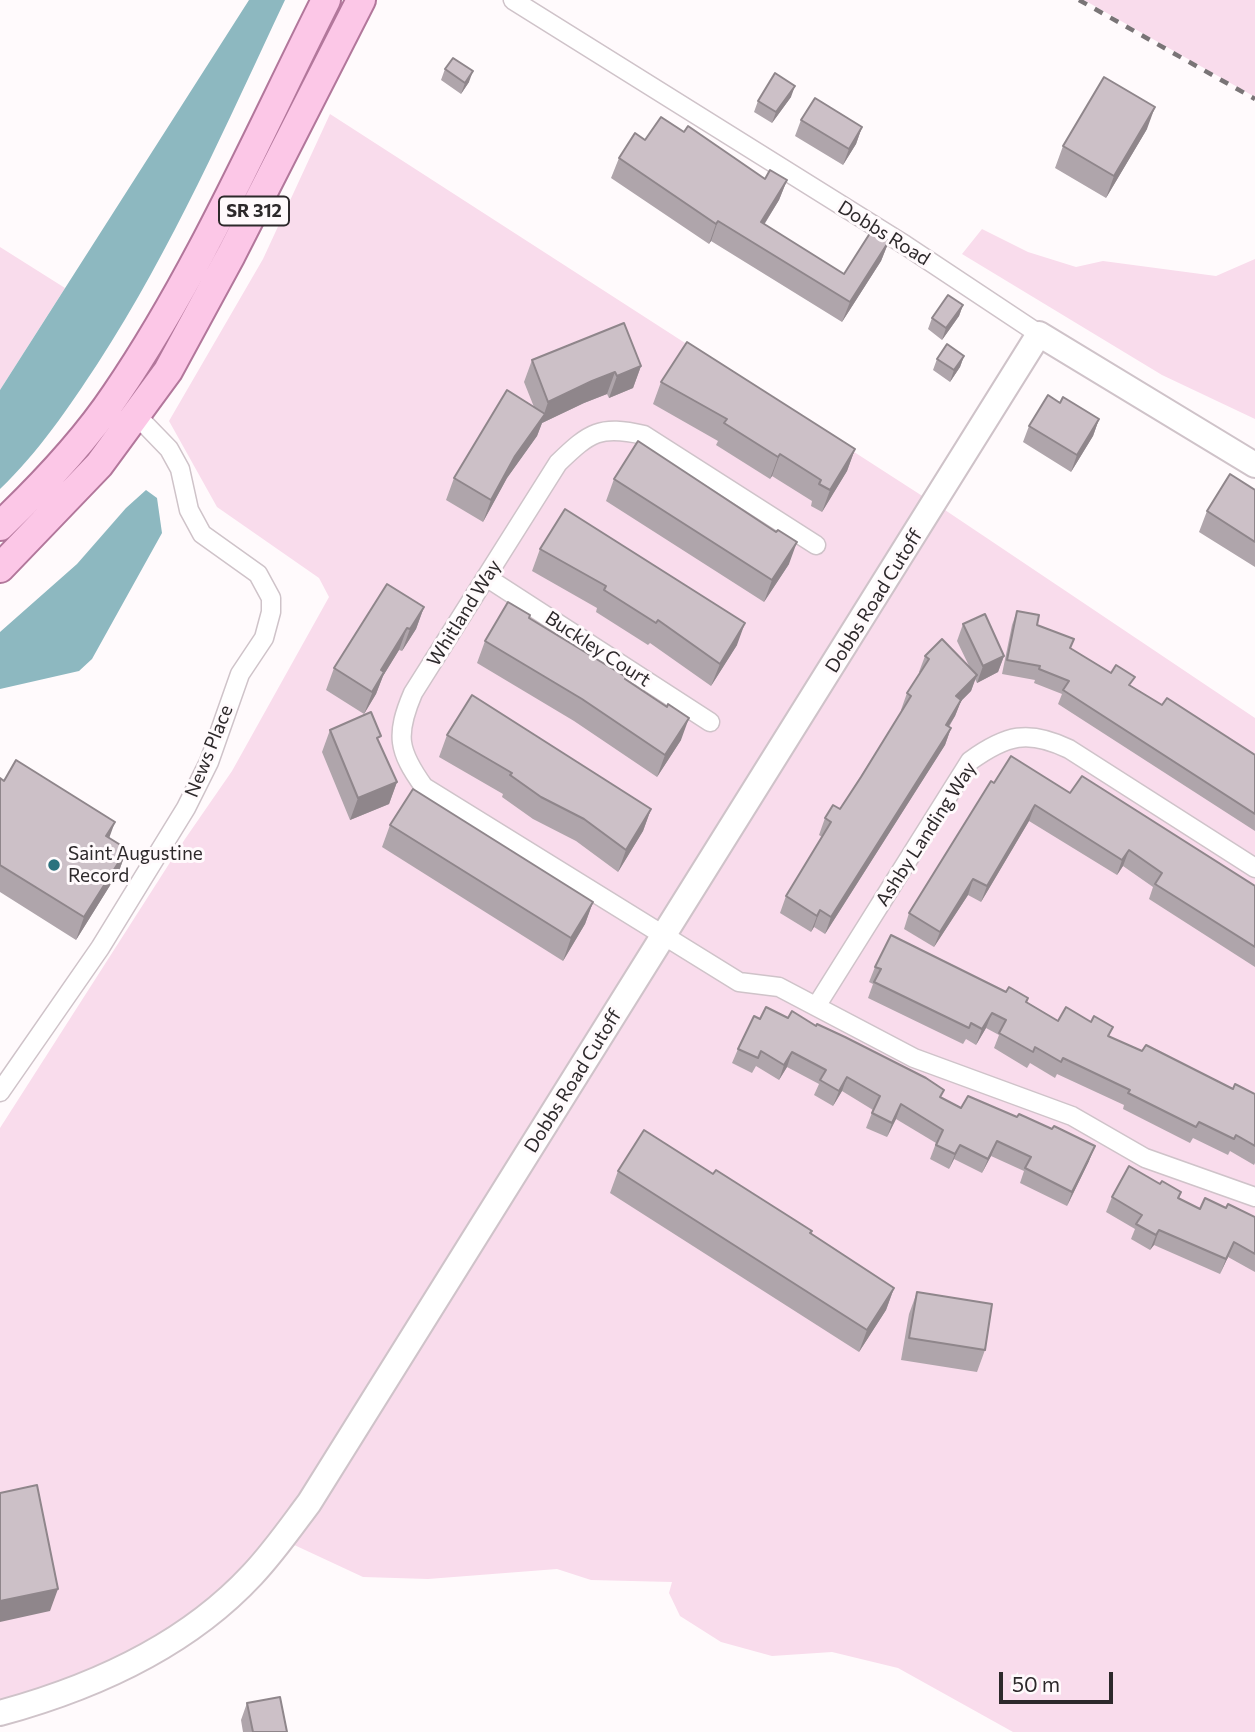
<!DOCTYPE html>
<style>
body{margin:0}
#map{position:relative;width:1255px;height:1732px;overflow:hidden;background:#fffafc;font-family:Commissioner,sans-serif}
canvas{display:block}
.scale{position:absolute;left:999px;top:1672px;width:114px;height:32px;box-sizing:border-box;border:4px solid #2d292b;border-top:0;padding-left:9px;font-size:21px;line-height:24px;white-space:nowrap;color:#2d292b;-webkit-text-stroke:5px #fffafc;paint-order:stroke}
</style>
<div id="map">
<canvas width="1255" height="1732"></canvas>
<div class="scale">50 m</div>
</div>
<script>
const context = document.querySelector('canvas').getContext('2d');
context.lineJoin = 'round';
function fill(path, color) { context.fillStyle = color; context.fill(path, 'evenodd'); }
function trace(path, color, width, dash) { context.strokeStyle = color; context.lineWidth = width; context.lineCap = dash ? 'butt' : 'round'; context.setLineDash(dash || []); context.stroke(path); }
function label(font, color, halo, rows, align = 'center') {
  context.font = font + ' Commissioner,sans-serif'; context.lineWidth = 6; context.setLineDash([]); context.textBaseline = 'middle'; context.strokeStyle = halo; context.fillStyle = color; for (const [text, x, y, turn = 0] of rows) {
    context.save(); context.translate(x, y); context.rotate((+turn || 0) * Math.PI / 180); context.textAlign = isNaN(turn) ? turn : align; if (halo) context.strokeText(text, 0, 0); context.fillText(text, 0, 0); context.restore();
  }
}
fill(new Path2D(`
 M1084 0H1255V97Z
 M330 114 927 499 302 1498 245 1570 202 1607 113 1664 0 1704V1128L185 839 232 771 329 597 319 578 217 507 169 421 263 259Z
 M982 229 1028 252 1076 267 1103 261 1216 276 1255 259V419L1162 375 962 254Z
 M0 247 65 288 0 390Z
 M942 508 1255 718V1732H1013L898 1668 832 1652 772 1656 721 1642 680 1616 669 1593 672 1582 591 1580 557 1569 428 1579 363 1577 290 1543Z`), '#f9dcec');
fill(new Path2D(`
 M249 0H285C227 123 172 249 98 363 69 407 38 453 0 489V390Z
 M146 490 157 498 162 533 92 659 79 671 0 689V632L77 564 126 508Z`), '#8db8c0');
const street = new Path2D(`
 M513 0 905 245 1039 334
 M816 545 644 435C600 425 590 432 558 463L413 693C395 735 398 751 424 787L739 982 779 987 914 1058 1072 1116 1145 1158 1255 1197
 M486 577 710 722
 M817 1005 970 761C1006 735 1028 729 1069 749L1255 868
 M0 1092 100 948 186 808 209 762 240 674 264 638 271 612V598L258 574 202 534 189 510 180 469 169 449 137 416`);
const secondary = new Path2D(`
 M0 1713C92 1688 186 1646 252 1575 273 1553 291 1527 309 1503L1039 334 1255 465`);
const primary = new Path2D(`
 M0 526C42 486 84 442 116 394 198 274 260 131 326 0
 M0 568 99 465 168 371 231 255 361 0`);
trace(street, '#cfc3c9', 21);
trace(secondary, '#cfc3c9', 28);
trace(primary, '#b2779b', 32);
trace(street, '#fff', 18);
trace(secondary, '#fff', 24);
trace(primary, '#fcc7e7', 28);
trace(new Path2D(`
 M1079 0 1255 99`), '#797476', 4.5, [9, 9]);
fill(new Path2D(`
 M445 69 469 82 461 94 441 80Z
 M791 97 772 123 754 112 758 101Z
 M801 120 862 127 856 144 843 165 795 136Z
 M1147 129 1106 198 1055 168 1063 146Z
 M684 132 765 179 787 180 779 200 764 225 844 274 889 241 881 261 842 322 711 241 709 244 611 178 619 158 645 140Z
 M963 305 959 316 942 340 928 329 932 318Z
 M964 356 960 367 950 382 933 370 937 359Z
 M532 360 641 366 633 388 609 398 607 394 584 403 542 423 537 436 507 478 483 522 446 500 454 478 534 407 524 382Z
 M661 382 855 449 847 471 822 512 811 506 812 501 772 476 770 479 716 445 718 441 653 404Z
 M1060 403 1099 419 1093 436 1071 472 1023 442 1029 426Z
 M614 479 776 532 789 564 764 602 606 501Z
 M1255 490V567L1199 532 1207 511Z
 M540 549 737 645 711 686 650 643 648 645 596 612 597 608 532 571Z
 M424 607 416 629 402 651 399 650 383 676 376 694 364 714 326 690 334 668Z
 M1017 611 1070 648 1162 705 1255 755V831L1058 704 1062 694 1034 683 1035 680 1002 674 1012 625Z
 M529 619 625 680 681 740 657 777 574 721 477 663 485 641Z
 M963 624 1004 656 998 672 977 683 975 679 971 691 961 701 955 716 949 727 951 728 945 745 825 934 814 927 811 932 780 913 786 896 822 837 819 835 825 818 840 809 902 711 901 710 907 693 920 673 919 672 925 656 970 668 957 641Z
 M330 730 397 782 389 804 350 820 322 752Z
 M447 735 651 809 643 831 618 872 576 841 533 819 502 797 503 794 439 757Z
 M0 778 109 838 127 849 119 871 76 940 0 892Z
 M994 783 1070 793 1255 886V967L1149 899 1153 887 1123 866 1117 875 1029 821 981 902 968 895 934 947 904 929 909 913Z
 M390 825 593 902 585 924 563 961 382 847Z
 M875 967 1006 992 1028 998 1027 1002 1058 1021 1110 1037 1233 1089 1255 1094V1163L1254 1165 1230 1151 1228 1155 1193 1138 1190 1143 1123 1109 1124 1105 1057 1074 1055 1078 1030 1063 1027 1068 994 1048 999 1035 986 1028 976 1045 966 1039 963 1044 868 998 873 984 869 982Z
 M788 1018 816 1026 941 1098 961 1108 1089 1161 1067 1206 1020 1183 1024 1171 991 1156 982 1173 954 1159 949 1169 930 1159 936 1143 896 1119 887 1137 866 1128 873 1110 842 1091 833 1106 814 1095 819 1084 787 1067 779 1080 756 1066 752 1073 732 1063 738 1049 760 1019Z
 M618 1171 713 1174 894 1288 886 1310 859 1352 610 1193Z
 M1181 1192 1179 1198 1200 1209 1226 1208 1255 1217V1272L1228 1257 1220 1274 1154 1245 1150 1250 1131 1239 1135 1229 1106 1212 1112 1197Z
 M917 1292 985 1350 977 1372 901 1360 909 1314Z
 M247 1703 287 1732H243L241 1720Z`), '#afa5ab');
fill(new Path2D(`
 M473 71 469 82 461 94 465 83Z
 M795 86 791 97 772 123 776 112Z
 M1155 107 1147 129 1106 198 1114 176Z
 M862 127 856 144 843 165 849 149Z
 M787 180 779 200 753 242 761 222Z
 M718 221 711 241 709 244 716 224Z
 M889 241 881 261 842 322 850 302Z
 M963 305 959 316 942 340 946 328Z
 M964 356 960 367 950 382 954 370Z
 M641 366 633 388 609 398 617 376Z
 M615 372 607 394 584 403 542 423 537 436 507 478 483 522 491 500 515 456 543 417 548 402 592 381Z
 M1099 419 1093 436 1071 472 1077 455Z
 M855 449 847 471 822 512 830 490Z
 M780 454 772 476 770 479 778 457Z
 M797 542 789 564 764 602 772 580Z
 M424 607 416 629 402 651 410 629Z
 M745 623 737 645 711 686 720 664Z
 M407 628 399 650 383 676 376 694 364 714 381 670Z
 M1004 656 998 672 977 683 983 666Z
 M977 675 971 691 961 701 955 716 939 741 956 696Z
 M689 718 681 740 657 777 665 755Z
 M951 728 945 745 825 934 831 917Z
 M397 782 389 804 350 820 358 798Z
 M1035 805 1029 821 981 902 987 886Z
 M651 809 643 831 618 872 626 850Z
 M115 822 107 844 106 836Z
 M127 849 119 871 76 940 84 917Z
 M1129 850 1123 866 1117 875 1122 860Z
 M973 879 968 895 934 947 940 932Z
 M593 902 585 924 563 961 571 938Z
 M820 910 814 927 811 932 817 916Z
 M992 1013 986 1028 976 1045 982 1029Z
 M792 1052 787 1067 779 1080 784 1065Z
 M847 1077 842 1091 833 1106 839 1091Z
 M901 1104 896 1119 887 1137 892 1123Z
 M997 1141 991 1156 982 1173 988 1159Z
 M960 1145 954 1159 949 1169 955 1154Z
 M1095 1146 1089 1161 1067 1206 1072 1192Z
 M1159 1230 1154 1245 1150 1250 1156 1235Z
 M1234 1242 1228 1257 1220 1274 1226 1259Z
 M894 1288 886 1310 859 1352 867 1330Z
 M58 1589 50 1611 0 1622V1601Z`), '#8f868b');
const building = new Path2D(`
 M453 58 473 71 465 83 445 69Z
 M775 73 795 86 776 112 758 101Z
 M1104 77 1155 107 1114 176 1063 146Z
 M815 98 862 127 849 149 801 120Z
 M661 117 684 132 688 126 765 179 770 170 787 180 761 222 844 274 872 230 889 241 850 302 718 221 716 224 619 158 635 133 645 140Z
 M948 295 963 305 946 328 932 318Z
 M624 323 641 366 617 376 615 372 592 381 548 402 532 360Z
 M687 342 855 449 830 490 819 484 821 480 780 454 778 457 724 423 727 419 661 382Z
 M947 344 964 356 954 370 937 359Z
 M507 390 545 414 515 456 491 500 454 478Z
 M1048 395 1060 403 1063 397 1099 419 1077 455 1029 426Z
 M638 441 776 532 778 530 797 542 772 580 614 479Z
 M1230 474 1255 490V542L1207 511Z
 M565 509 745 623 720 664 658 620 656 623 604 590 606 586 540 549Z
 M387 584 424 607 410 629 407 628 381 670 384 672 372 692 334 668Z
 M508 602 530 615 529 618 626 677 625 679 667 707 668 704 689 718 665 755 582 699 485 641Z
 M1017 611 1039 615 1037 625 1074 639 1070 648 1111 673 1116 665 1135 677 1129 685 1162 705 1167 698 1255 755V814L1063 690 1069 681 1039 669 1040 666 1007 660Z
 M985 614 1004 656 983 666 963 624Z
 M942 639 977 675 956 696 961 700 946 725 951 728 831 917 820 910 817 916 786 896 831 822 825 818 833 805 840 809 861 777 911 696 907 693 929 659 925 656Z
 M472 695 651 809 626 850 584 819 541 797 510 775 512 773 447 735Z
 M371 712 381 736 377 738 397 782 358 798 330 730Z
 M1011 756 1070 793 1082 776 1255 886V947L1155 884 1162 873 1129 850 1122 860 1035 805 987 886 973 879 940 932 909 913 991 781 994 783Z
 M16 760 115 822 106 836 127 849 84 917 0 865V778L4 781Z
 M413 789 593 902 571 938 390 825Z
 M891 935 1006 992 1009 987 1028 998 1026 1002 1058 1021 1066 1007 1091 1022 1094 1016 1113 1027 1108 1036 1142 1051 1146 1045 1233 1089 1235 1084 1255 1094V1146L1236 1135 1234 1139 1199 1122 1196 1127 1128 1093 1130 1090 1063 1058 1061 1062 1035 1047 1033 1052 999 1033 1006 1020 992 1013 982 1029 971 1023 969 1028 874 982 881 969 875 967Z
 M766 1007 788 1018 792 1011 816 1026 817 1024 845 1037 926 1078 944 1090 940 1097 961 1108 968 1096 1017 1117 1019 1114 1052 1129 1054 1126 1095 1146 1072 1192 1025 1168 1031 1157 997 1141 988 1159 960 1145 955 1154 936 1145 943 1130 901 1104 892 1123 872 1113 880 1096 847 1077 839 1091 820 1080 826 1070 792 1052 784 1065 761 1051 758 1058 738 1049 754 1016 760 1019Z
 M644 1130 713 1174 716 1170 812 1231 810 1233 894 1288 867 1330 618 1171Z
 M1129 1166 1160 1184 1162 1181 1181 1192 1178 1198 1200 1209 1205 1198 1226 1208 1228 1204 1255 1217V1254L1234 1242 1226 1259 1159 1230 1156 1235 1136 1224 1142 1215 1112 1197Z
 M917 1292 992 1304 985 1350 909 1338Z
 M37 1485 58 1589 0 1601V1493Z
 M280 1697 287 1732H253L247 1703Z`);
fill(building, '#ccc0c7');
trace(building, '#8f868b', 2);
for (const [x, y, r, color] of [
 [54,865,7,"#2c737e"]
]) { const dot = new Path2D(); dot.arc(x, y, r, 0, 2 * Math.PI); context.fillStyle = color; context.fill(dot); trace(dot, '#fffafc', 2.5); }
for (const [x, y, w] of [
 [254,211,70]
]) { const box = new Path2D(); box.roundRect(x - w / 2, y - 14.5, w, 29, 5); context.fillStyle = '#fffafc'; context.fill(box); trace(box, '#2d292b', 2); }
label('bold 18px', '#2d292b', null, [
 ["SR 312",254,211]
]);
label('19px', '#2d292b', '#fffafc', [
 ["Dobbs Road",884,233,32],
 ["Dobbs Road Cutoff",874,601,-58],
 ["Whitland Way",464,613,-58],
 ["Buckley Court",598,649,33],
 ["News Place",209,751,-68],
 ["Ashby Landing Way",926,834,-57],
 ["Dobbs Road Cutoff",573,1081,-58]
]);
label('19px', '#2d292b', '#fffafc', [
 ["Saint Augustine",68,854],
 ["Record",68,876]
], 'left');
</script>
